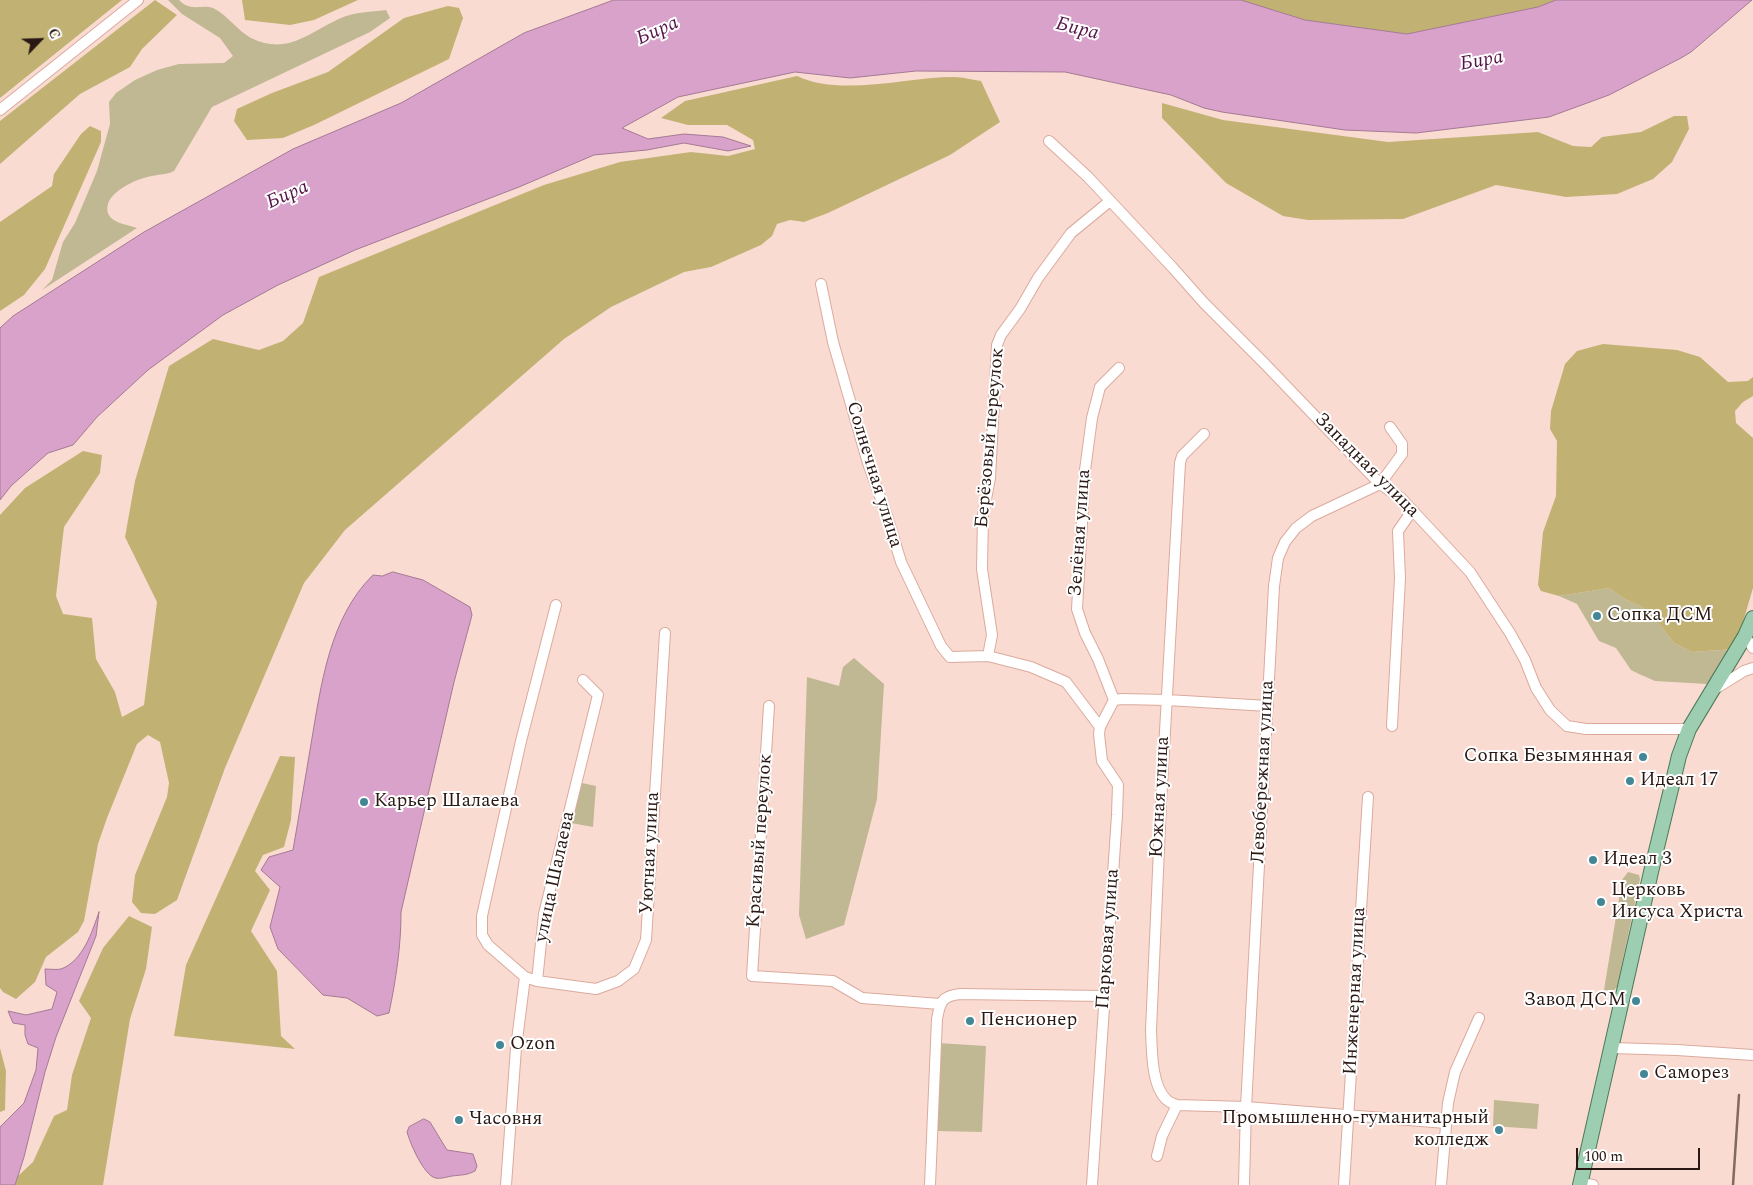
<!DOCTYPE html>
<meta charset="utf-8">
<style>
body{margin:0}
#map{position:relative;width:1753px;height:1185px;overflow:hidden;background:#fadbd2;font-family:Spectral,serif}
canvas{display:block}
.north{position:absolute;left:15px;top:15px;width:50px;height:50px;-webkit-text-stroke:4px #fff;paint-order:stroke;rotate:66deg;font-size:14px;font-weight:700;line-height:20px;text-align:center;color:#291813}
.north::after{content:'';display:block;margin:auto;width:18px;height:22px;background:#291813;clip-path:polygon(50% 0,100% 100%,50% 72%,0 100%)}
.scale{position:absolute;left:1576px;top:1148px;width:124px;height:22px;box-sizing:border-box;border:2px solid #291813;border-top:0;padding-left:6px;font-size:15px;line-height:18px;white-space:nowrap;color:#291813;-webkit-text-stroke:4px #fff;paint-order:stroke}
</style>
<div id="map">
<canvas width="1753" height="1185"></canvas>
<div class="north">С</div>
<div class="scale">100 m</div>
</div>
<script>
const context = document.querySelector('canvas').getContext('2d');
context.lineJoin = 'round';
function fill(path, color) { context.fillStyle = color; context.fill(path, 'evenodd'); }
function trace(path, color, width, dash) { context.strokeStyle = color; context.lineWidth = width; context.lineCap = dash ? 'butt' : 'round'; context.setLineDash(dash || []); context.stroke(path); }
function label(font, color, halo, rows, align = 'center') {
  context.font = font + ' Spectral,serif'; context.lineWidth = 4; context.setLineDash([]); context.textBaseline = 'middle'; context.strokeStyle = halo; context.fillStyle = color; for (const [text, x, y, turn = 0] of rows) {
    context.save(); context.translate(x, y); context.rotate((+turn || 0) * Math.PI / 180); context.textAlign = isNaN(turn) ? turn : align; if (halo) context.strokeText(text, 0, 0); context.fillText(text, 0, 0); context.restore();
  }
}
fill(new Path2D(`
 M168 0H179C191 13 203 3 215 9 228 16 238 31 251 38 288 56 309 32 341 18 354 12 372 12 386 10L390 18 370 32 212 107 174 171C166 175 160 174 152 176 138 178 112 190 108 204 103 222 125 224 137 228L42 290 52 280 63 242 75 223 97 171 110 124 109 102 116 93 135 80 157 70 179 64 224 63 233 56 220 38 182 14Z
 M1609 588 1623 598 1640 606 1651 613 1674 643 1692 652 1735 649 1707 684 1655 681 1639 674 1631 670 1616 648 1599 641 1577 604 1559 596Z
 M854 658 884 684 877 799 844 925 806 939 799 915 807 677 839 686 843 667Z
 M582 783 596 786 593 827 571 823Z
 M1628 872 1639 875 1640 879 1617 987 1613 991 1604 990 1622 880Z
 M938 1043 986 1046 982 1132 936 1131Z
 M1494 1100 1539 1104 1537 1129 1493 1126Z`), '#c0b793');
fill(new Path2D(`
 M0 0H122L0 98Z
 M155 0 177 15 142 49 130 67 80 94 0 164V121Z
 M242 0H365H358L314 20 290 25 245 20Z
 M1241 0H1556L1538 7 1407 34 1305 20Z
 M448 6 459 8 463 18 449 59 314 125 283 138 247 140 234 121 237 109 272 93 328 72 404 18Z
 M797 76C841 97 906 77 954 77 963 77 973 80 981 81L1000 122 950 155 828 213 804 222 790 220 777 224 772 236 761 245 711 267 684 272 611 307 564 339 345 530 304 583 225 768 177 900 155 914 141 913 132 902 135 875 167 797 169 783 160 742 148 735 137 744 107 818 98 844 84 921 78 932 46 957 35 982 16 999 3 992 0 988V515L25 488 83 451 102 455 100 473 64 527 56 596 63 614 92 618 96 659 115 692 122 717 144 705 157 602 125 537 135 481 169 366 213 339 259 350 283 341 303 323 319 277 544 185 620 162 691 152 728 156 755 149 753 140 727 125H688L661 118 685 101Z
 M1162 103 1223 120 1388 142 1538 132 1573 146 1591 147 1602 137 1641 132 1674 116H1687L1689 129 1672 162 1653 179 1617 194 1566 197 1496 185 1403 219 1308 220 1283 216 1226 183 1162 118Z
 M90 126 101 131V142L45 269 24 295 0 311V222L52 186 54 174 81 134Z
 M1603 344 1677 350 1700 357 1728 382 1748 381 1753 377V396L1743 402 1735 411 1736 423 1753 438V588L1735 649 1692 652 1674 643 1651 613 1640 606 1623 598 1609 588 1559 596 1541 591 1538 585 1543 532 1556 496 1557 441 1550 429 1551 411 1565 364 1577 351Z
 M280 756 295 757 291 820 284 847 263 855 255 871 270 890 251 931 277 971 281 1036 295 1049 174 1036 186 965Z
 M129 916 152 927 146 969 130 1019 103 1185H15L17 1177 33 1162 54 1116 67 1110 72 1075 91 1018 79 1001 103 948Z
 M0 1048 6 1071 5 1110 0 1112Z`), '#c1b273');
const water = new Path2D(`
 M614 0H1241L1305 20 1407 34 1538 7 1556 0H1752L1691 52 1681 58 1609 95 1549 117 1416 133 1345 130 1222 112 1204 108 1171 95 1065 72 916 71 850 78 795 72 678 97 622 128 648 139 684 134 723 137 751 146 728 151 684 143 647 150 594 155 519 187 355 250 278 285 223 315 148 370 97 417 73 445 48 453 11 486 0 500V328L13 316 144 232 293 149 401 103 524 33Z
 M393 572 423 580 470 607 472 615 454 682 401 912C401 947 396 979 389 1013L377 1016 347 998 323 995 278 949 270 927 280 887 261 870 269 857 293 850C299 815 305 780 311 744 321 686 329 618 373 575L382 576Z
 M99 912 96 936 56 1037 45 1072 24 1157 15 1185H0V1127L24 1103 36 1070 38 1048 28 1044 25 1035V1025L13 1023 8 1011 26 1015 52 1009 57 992 46 985 45 969C50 969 56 970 61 969 83 961 92 932 99 912Z
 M424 1119 430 1122 447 1150 473 1154 477 1166 475 1171C468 1175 461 1175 452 1176 446 1177 438 1180 433 1177 422 1171 410 1143 407 1132L409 1127Z`);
fill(water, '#d9a2ca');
trace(water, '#a47993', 1);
const minor = new Path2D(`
 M0 110 138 0
 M1049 141 1088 177 1173 268 1204 303 1265 364 1380 484 1401 498 1470 572 1510 633 1525 660 1536 688 1550 710 1567 726 1586 729H1689
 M821 284 833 342 868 463 887 516 901 562 941 646 950 657 988 656 1031 667 1066 682 1100 727
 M1745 636 1753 648
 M988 656 992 635 982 569 983 515 990 478 997 345 1001 335 1020 309 1038 278 1071 233 1110 201
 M1715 689 1744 671 1753 668
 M1114 700 1098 659 1085 633 1077 609 1085 470 1092 418 1100 387 1119 368
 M1114 700 1122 699 1167 700 1268 706
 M769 706 752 976 833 981 862 998 940 1004
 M1392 726 1400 578 1398 531 1412 511
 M525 977 488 945 482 935V916L521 741 556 605
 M537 981 596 989 618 981 634 969 646 940 665 633
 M1612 1048 1677 1050 1753 1055
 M1177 1105 1246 1107 1446 1123
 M1157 1156 1162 1136 1177 1105C1174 1104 1169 1102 1167 1100 1151 1086 1152 1049 1151 1030L1161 803 1180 463 1182 456 1204 434
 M1581 1183 1593 1185
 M506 1185 516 1048 525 977 537 981 544 914 598 695 583 680
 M930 1185 937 1019C940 1002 942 996 960 994L1104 996
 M1092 1185 1117 815 1118 785 1102 761 1099 734 1100 727 1114 700
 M1244 1185 1246 1107 1274 586 1278 558 1285 542 1296 528 1312 516 1380 484 1402 454V444L1390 427
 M1344 1185 1368 797
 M1441 1185 1448 1103 1455 1072 1479 1018`);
const major = new Path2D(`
 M1580 1185 1651 872 1679 756 1689 729 1745 636 1753 618`);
trace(minor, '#dbaa9d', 12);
trace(major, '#4b7958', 16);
trace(minor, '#fff', 10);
trace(major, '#9eceb1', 14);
trace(new Path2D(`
 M1733 1185 1739 1095`), '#806962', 2.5);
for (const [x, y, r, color] of [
 [1597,616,5,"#438696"],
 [1643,757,5,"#438696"],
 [1630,781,5,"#438696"],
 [364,802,5,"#438696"],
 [1593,860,5,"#438696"],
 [1601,902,5,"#438696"],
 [1636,1001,5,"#438696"],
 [970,1021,5,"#438696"],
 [500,1045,5,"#438696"],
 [1644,1074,5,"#438696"],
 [459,1120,5,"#438696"],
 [1499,1130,5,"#438696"]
]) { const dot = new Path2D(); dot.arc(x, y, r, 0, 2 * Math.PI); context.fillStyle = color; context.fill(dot); trace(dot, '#fff', 2); }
label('19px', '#291813', '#fff', [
 ["Берёзовый переулок",991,438,-85],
 ["Западная улица",1366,466,45],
 ["Солнечная улица",873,475,73],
 ["Зелёная улица",1081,533,-86],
 ["Левобережная улица",1264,772,-87],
 ["Южная улица",1161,797,-87],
 ["Красивый переулок",761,841,-86],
 ["Уютная улица",651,853,-87],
 ["улица Шалаева",556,877,-78],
 ["Парковая улица",1109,939,-86],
 ["Инженерная улица",1356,991,-87]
]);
label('19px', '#291813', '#fff', [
 ["Сопка ДСМ",1607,616],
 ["Сопка Безымянная",1633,757,"right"],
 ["Идеал 17",1640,781],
 ["Карьер Шалаева",374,802],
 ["Идеал 3",1603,860],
 ["Церковь",1611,891],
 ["Иисуса Христа",1611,913],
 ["Завод ДСМ",1626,1001,"right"],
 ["Пенсионер",980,1021],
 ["Ozon",510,1045],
 ["Саморез",1654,1074],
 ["Промышленно-гуманитарный",1489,1119,"right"],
 ["колледж",1489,1141,"right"],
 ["Часовня",469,1120]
], 'left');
label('italic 20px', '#541448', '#fff', [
 ["Бира",1077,30,14],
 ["Бира",658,32,-24],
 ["Бира",1482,62,-10],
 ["Бира",288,196,-24]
]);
</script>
